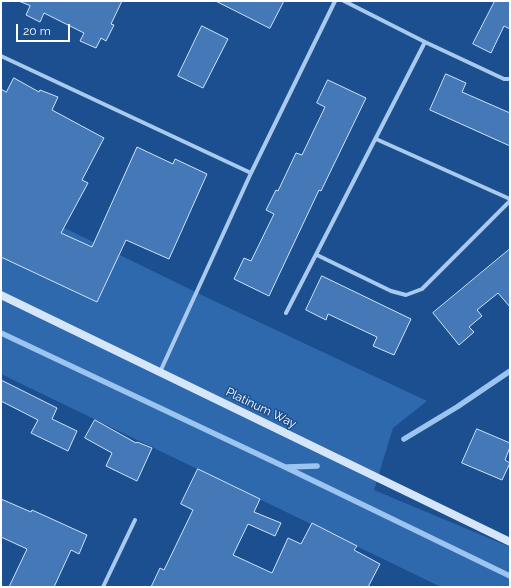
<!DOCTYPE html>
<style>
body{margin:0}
#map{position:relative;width:511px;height:588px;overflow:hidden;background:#1b4f8f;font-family:Raleway,sans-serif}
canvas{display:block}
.frame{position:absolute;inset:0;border:2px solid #fff;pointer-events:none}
.scale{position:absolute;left:16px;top:24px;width:54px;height:18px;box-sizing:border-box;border:2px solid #fff;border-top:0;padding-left:5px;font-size:12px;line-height:14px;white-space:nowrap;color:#fff;-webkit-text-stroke:3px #1b4f8f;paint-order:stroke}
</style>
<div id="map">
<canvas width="511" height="588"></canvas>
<div class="frame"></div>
<div class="scale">20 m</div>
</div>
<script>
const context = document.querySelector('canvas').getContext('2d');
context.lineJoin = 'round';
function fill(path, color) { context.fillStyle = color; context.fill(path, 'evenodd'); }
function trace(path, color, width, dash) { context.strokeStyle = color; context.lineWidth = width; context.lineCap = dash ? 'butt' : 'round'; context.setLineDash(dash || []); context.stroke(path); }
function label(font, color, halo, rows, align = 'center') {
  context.font = font + ' Raleway,sans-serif'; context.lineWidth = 3; context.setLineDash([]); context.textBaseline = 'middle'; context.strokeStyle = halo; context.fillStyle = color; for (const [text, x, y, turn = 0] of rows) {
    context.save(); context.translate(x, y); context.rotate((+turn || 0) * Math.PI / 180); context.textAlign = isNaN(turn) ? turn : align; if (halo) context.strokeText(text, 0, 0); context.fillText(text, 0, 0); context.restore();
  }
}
fill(new Path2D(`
 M1 197 210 299 427 401 393 428 374 490 510 547V587H441L1 374Z`), '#2e69ad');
trace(new Path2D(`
 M1 333 285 467 510 576
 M404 439 457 407 510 371
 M287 467 317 466`), '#9cc4f0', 5.5);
const building = new Path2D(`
 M19 1H122L111 24 114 25 106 41 101 38 96 48 80 41 84 33 44 13 40 22 26 15 30 6Z
 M216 1H284L270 28Z
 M495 1H510V29L504 26 491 53 473 44Z
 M202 26 228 39 203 88 178 76Z
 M446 74 466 83 462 92 510 113V146L430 110Z
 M14 78 39 92 40 90 58 97 52 110 104 138 82 180 88 183 61 233 92 247 137 147 173 164 175 159 207 174 169 259 126 240 97 302 1 257V89L6 92Z
 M328 80 366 98 321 191 319 190 269 296 234 279 244 258 251 261 274 214 266 210 276 190 278 191 296 153 302 155 325 107 317 103Z
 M510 249V307L498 293 477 310 482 316 469 327 474 332 459 345 433 313Z
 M322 276 411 319 394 355 373 346 377 337 328 314 326 320 306 310Z
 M1 380 57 408 52 419 77 431 68 451 31 433 38 420 1 401Z
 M95 420 136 443 137 442 152 448 137 481 106 466 112 453 85 438Z
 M477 429 510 443V447L505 460 510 463 502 480 462 463Z
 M198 469 260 499 254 512 281 523 275 536 248 524 233 555 272 573 288 538 301 544 312 523 357 546 354 550 380 564 368 587H151L160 568 164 570 193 510 181 504Z
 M1 499 31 512 32 510 87 535 79 554 71 550 54 587H9L27 549 1 537Z`);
fill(building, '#4478b7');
trace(building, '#cfe3fa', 1);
trace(new Path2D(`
 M344 1 425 42 504 79H510
 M1 56 251 173
 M376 139 510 199
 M317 255 391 291 406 295 422 289 510 201
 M286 313 425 42
 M160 372 251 173 335 1
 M103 587 135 520`), '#a9c9ee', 4);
trace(new Path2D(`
 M1 295 510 542`), '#d6e6fa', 8);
label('12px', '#fff', '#1b4f8f', [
 ["Platinum Way",261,408,26]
]);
</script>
